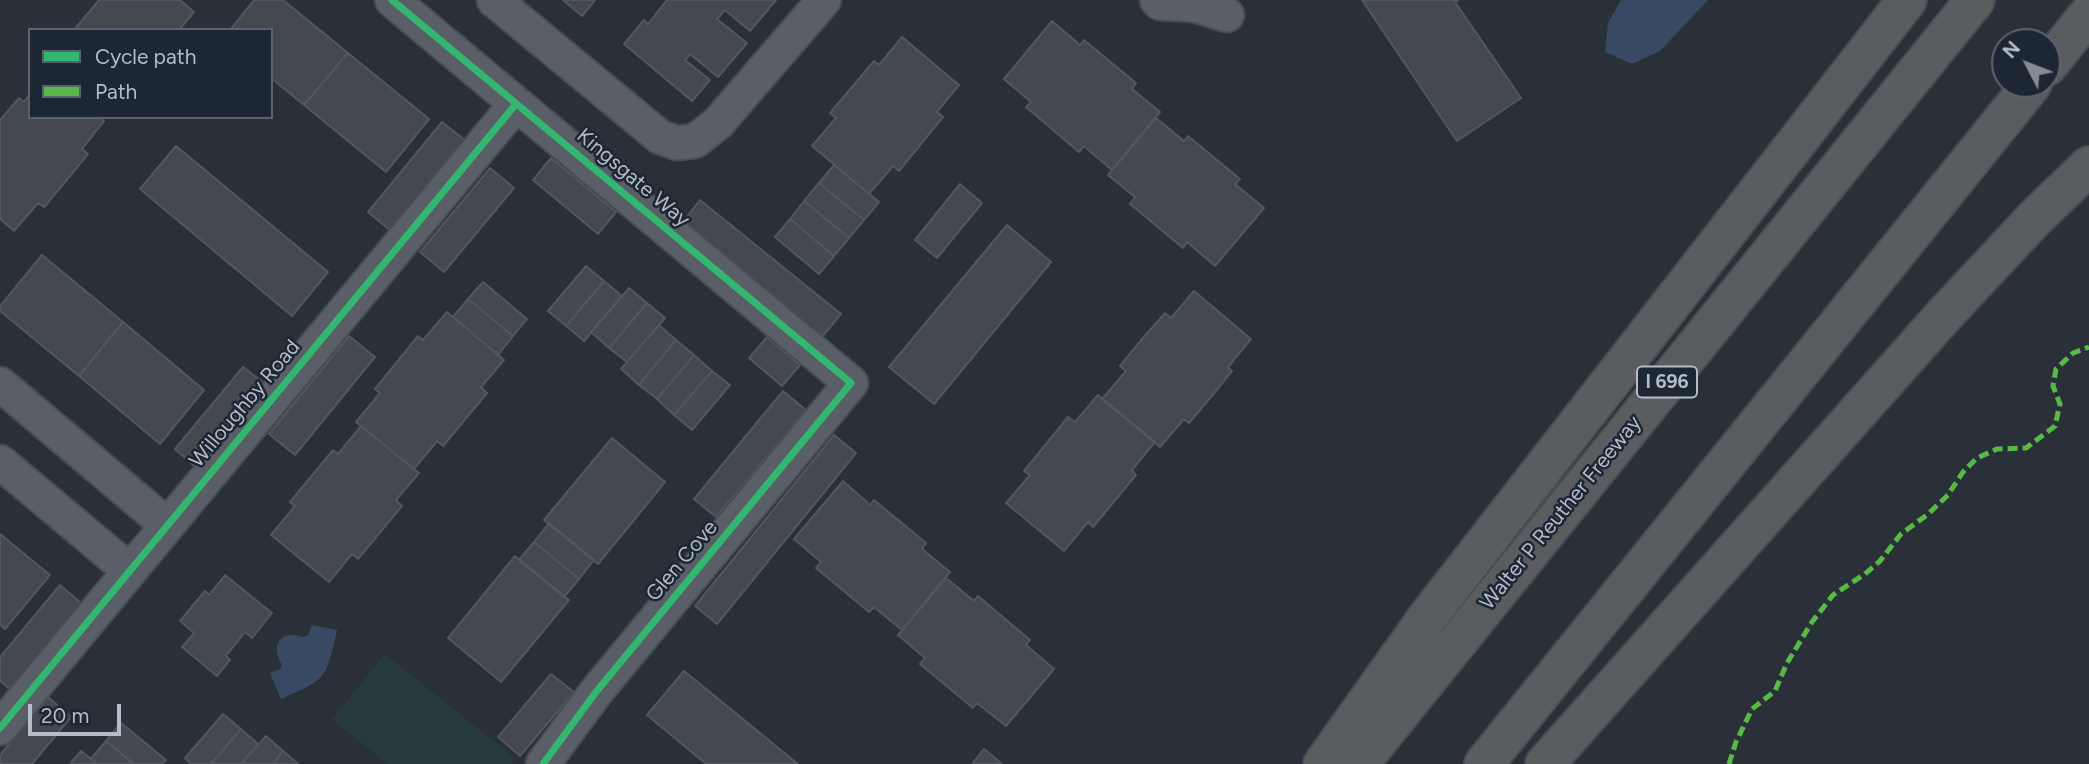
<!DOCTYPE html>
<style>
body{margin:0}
#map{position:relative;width:2089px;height:764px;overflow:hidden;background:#2a3038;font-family:Figtree,sans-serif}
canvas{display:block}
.legend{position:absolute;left:28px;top:28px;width:245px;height:91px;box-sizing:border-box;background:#1d2633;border:2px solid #59626f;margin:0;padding:9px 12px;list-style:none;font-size:21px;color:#b4bcc9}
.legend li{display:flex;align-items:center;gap:14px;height:35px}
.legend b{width:35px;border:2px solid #59626f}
.north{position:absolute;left:1991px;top:28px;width:70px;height:70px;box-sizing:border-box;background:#1d2633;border:2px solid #59626f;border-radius:50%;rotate:312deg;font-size:19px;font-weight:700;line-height:28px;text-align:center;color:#b4bcc9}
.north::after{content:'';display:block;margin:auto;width:24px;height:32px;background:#848b96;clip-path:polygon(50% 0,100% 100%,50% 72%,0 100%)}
.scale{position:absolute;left:28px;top:704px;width:93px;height:32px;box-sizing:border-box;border:4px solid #b4bcc9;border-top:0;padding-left:9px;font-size:21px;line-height:24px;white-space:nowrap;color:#b4bcc9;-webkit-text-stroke:5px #1d2633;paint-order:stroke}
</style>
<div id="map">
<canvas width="2089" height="764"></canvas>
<ul class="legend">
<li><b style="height:9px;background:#33b770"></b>Cycle path</li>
<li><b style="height:9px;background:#58b947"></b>Path</li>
</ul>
<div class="north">N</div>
<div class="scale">20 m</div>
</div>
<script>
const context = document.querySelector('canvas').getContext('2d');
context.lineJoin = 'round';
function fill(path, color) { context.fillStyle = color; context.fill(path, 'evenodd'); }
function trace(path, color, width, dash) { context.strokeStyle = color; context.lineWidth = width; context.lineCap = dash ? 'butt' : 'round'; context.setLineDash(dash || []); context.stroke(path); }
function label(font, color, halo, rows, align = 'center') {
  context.font = font + ' Figtree,sans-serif'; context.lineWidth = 5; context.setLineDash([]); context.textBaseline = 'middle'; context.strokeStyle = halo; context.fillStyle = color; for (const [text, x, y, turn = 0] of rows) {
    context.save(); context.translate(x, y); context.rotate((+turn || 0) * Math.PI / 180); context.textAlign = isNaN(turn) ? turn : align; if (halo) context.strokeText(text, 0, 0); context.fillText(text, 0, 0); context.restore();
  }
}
fill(new Path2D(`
 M385 654 516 759 512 764H388L332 719Z`), '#273a3e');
fill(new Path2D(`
 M1621 0H1708L1660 51 1632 64 1605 52 1608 23Z
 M312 625 337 630C326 679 327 679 281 699L270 673 280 669 282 665C270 645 280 629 303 637L308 635Z`), '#384963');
const building = new Path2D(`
 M99 0H180L194 12 179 30H74Z
 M254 0H283L348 53 304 105 271 78V30H230Z
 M563 0H595L582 16Z
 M667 0H776L750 31 725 10 717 19 747 43 718 77 690 54 685 60 710 80 692 101 624 44 644 20 648 24Z
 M1362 0H1458L1455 2 1521 98 1457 141Z
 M1052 21 1080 45 1084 40 1136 83 1132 89 1160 112 1112 170 1084 146 1079 152 1026 107 1031 102 1004 79Z
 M902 37 959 85 937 112 943 117 899 171 893 166 869 194 812 146 836 118 830 113 874 61 879 65Z
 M348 53 429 119 386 172 304 105Z
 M30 94V117H99L104 121 82 149 88 154 66 181 44 207 38 203 14 231 0 219V120L19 98 24 102Z
 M1156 118 1184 141 1188 136 1240 179 1235 184 1264 208 1215 266 1187 242 1183 248 1130 204 1135 197 1108 175Z
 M442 122 466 141 391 231 368 212Z
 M176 146 328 272 292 316 140 189Z
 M551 158 616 212 598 234 533 180Z
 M834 165 879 202 864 220 819 183Z
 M490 168 514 188 444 272 420 252Z
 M819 183 864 220 849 238 804 201Z
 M960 184 982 203 937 258 915 240Z
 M700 200 841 314 822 337 682 223Z
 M804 201 849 238 834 256 790 219Z
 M790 219 834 256 819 274 775 237Z
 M1007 225 1051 262 934 404 889 367Z
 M42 255 123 322 79 376 0 311V306Z
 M586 266 604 281 566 326 548 311Z
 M604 281 622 296 584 341 566 326Z
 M483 282 527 319 513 336 468 299Z
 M629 288 647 303 609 348 591 332Z
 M1194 291 1251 339 1228 367 1232 371 1211 397 1189 423 1184 419 1160 447 1102 399 1126 371 1120 366 1142 339 1165 313 1171 318Z
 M468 299 513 336 498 355 453 317Z
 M647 303 665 318 627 362 609 348Z
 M447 312 504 360 481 387 487 393 443 446 437 441 414 469 356 422 380 393 375 389 418 336 423 340Z
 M123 322 204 390 160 444 79 376Z
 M659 325 676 340 639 385 621 369Z
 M349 336 375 357 295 455 269 434Z
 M767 337 800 365 782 386 749 358Z
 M676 340 694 355 657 399 639 385Z
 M694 355 712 371 674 415 657 399Z
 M243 367 264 383 194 466 175 449Z
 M712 371 730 385 692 430 674 415Z
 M783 391 806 410 716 517 694 499Z
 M1098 395 1155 442 1132 470 1136 475 1093 527 1088 522 1064 551 1006 503 1030 475 1024 471 1068 417 1075 422Z
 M361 426 419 473 396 500 402 506 358 559 352 554 329 582 271 535 295 506 290 502 333 450 338 454Z
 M834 435 856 453 717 624 695 606Z
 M612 438 665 482 598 564 544 520Z
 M843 481 870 505 874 500 926 543 922 549 950 572 902 630 874 607 869 612 816 568 821 562 794 539Z
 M549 523 594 560 579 579 534 542Z
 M0 534 50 575 5 629 0 625Z
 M534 542 579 579 564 597 519 560Z
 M515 556 569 600 501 682 448 638Z
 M225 575 272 613 252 638 245 632 226 656 230 660 217 676 182 647 194 633 180 621 205 591 209 595Z
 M946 578 974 601 978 596 1030 640 1026 645 1054 669 1006 726 977 703 973 708 920 664 925 658 898 635Z
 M60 585 82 604 10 689 0 681V657Z
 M684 671 798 764H706L647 715Z
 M551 674 574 692 520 756 498 737Z
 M48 697 71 717 32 764H0V755Z
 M223 714 241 729 211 764H191L185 758Z
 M121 723 166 760 162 764H134L106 741Z
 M241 729 258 744 241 764H211Z
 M266 736 283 751 273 764H241Z
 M106 741 134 764H97L91 759Z
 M984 749 1002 764H972Z
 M81 751 91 759 97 764H70Z
 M283 751 296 762 298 764H273Z`);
fill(building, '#444950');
trace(building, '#52575f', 2);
const minor = new Path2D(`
 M392 0 851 383 596 692 543 764
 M494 0 660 137 677 143 695 141 718 123 824 0
 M1157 0 1160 3 1194 5 1227 15
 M0 384 167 525
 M0 462 130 571
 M0 728 516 104`);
const highway = new Path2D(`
 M2047 66 2089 14
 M1323 764 1427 618 1907 0
 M1359 764 1975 0
 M1484 764 2032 84
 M1545 764 1946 313 2035 218 2089 166`);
trace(minor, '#484c53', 37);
trace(highway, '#474c53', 42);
trace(minor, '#5a5e66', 33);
trace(highway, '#5a5d60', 38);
trace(new Path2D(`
 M1729 764 1736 742 1752 709 1775 691 1787 663 1812 622 1833 595 1865 574 1880 561 1901 534 1927 515 1948 495 1963 472 1977 458 1997 449 2026 448 2055 426 2060 404 2053 386 2056 369 2073 353 2089 347`), '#58b947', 5, [10, 5]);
trace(new Path2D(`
 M392 0 851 383 596 692 543 764
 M0 728 516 104`), '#33b770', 7);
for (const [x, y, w] of [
 [1667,382,60]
]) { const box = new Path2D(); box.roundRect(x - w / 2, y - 15.5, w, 31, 5); context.fillStyle = '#1d2633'; context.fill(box); trace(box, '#b4bcc9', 2); }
label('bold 19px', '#b4bcc9', null, [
 ["I 696",1667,382]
]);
label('21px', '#b4bcc9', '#1d2633', [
 ["Kingsgate Way",633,178,40],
 ["Willoughby Road",245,404,-50],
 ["Walter P Reuther Freeway",1561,513,-51],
 ["Glen Cove",682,561,-50]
]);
</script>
